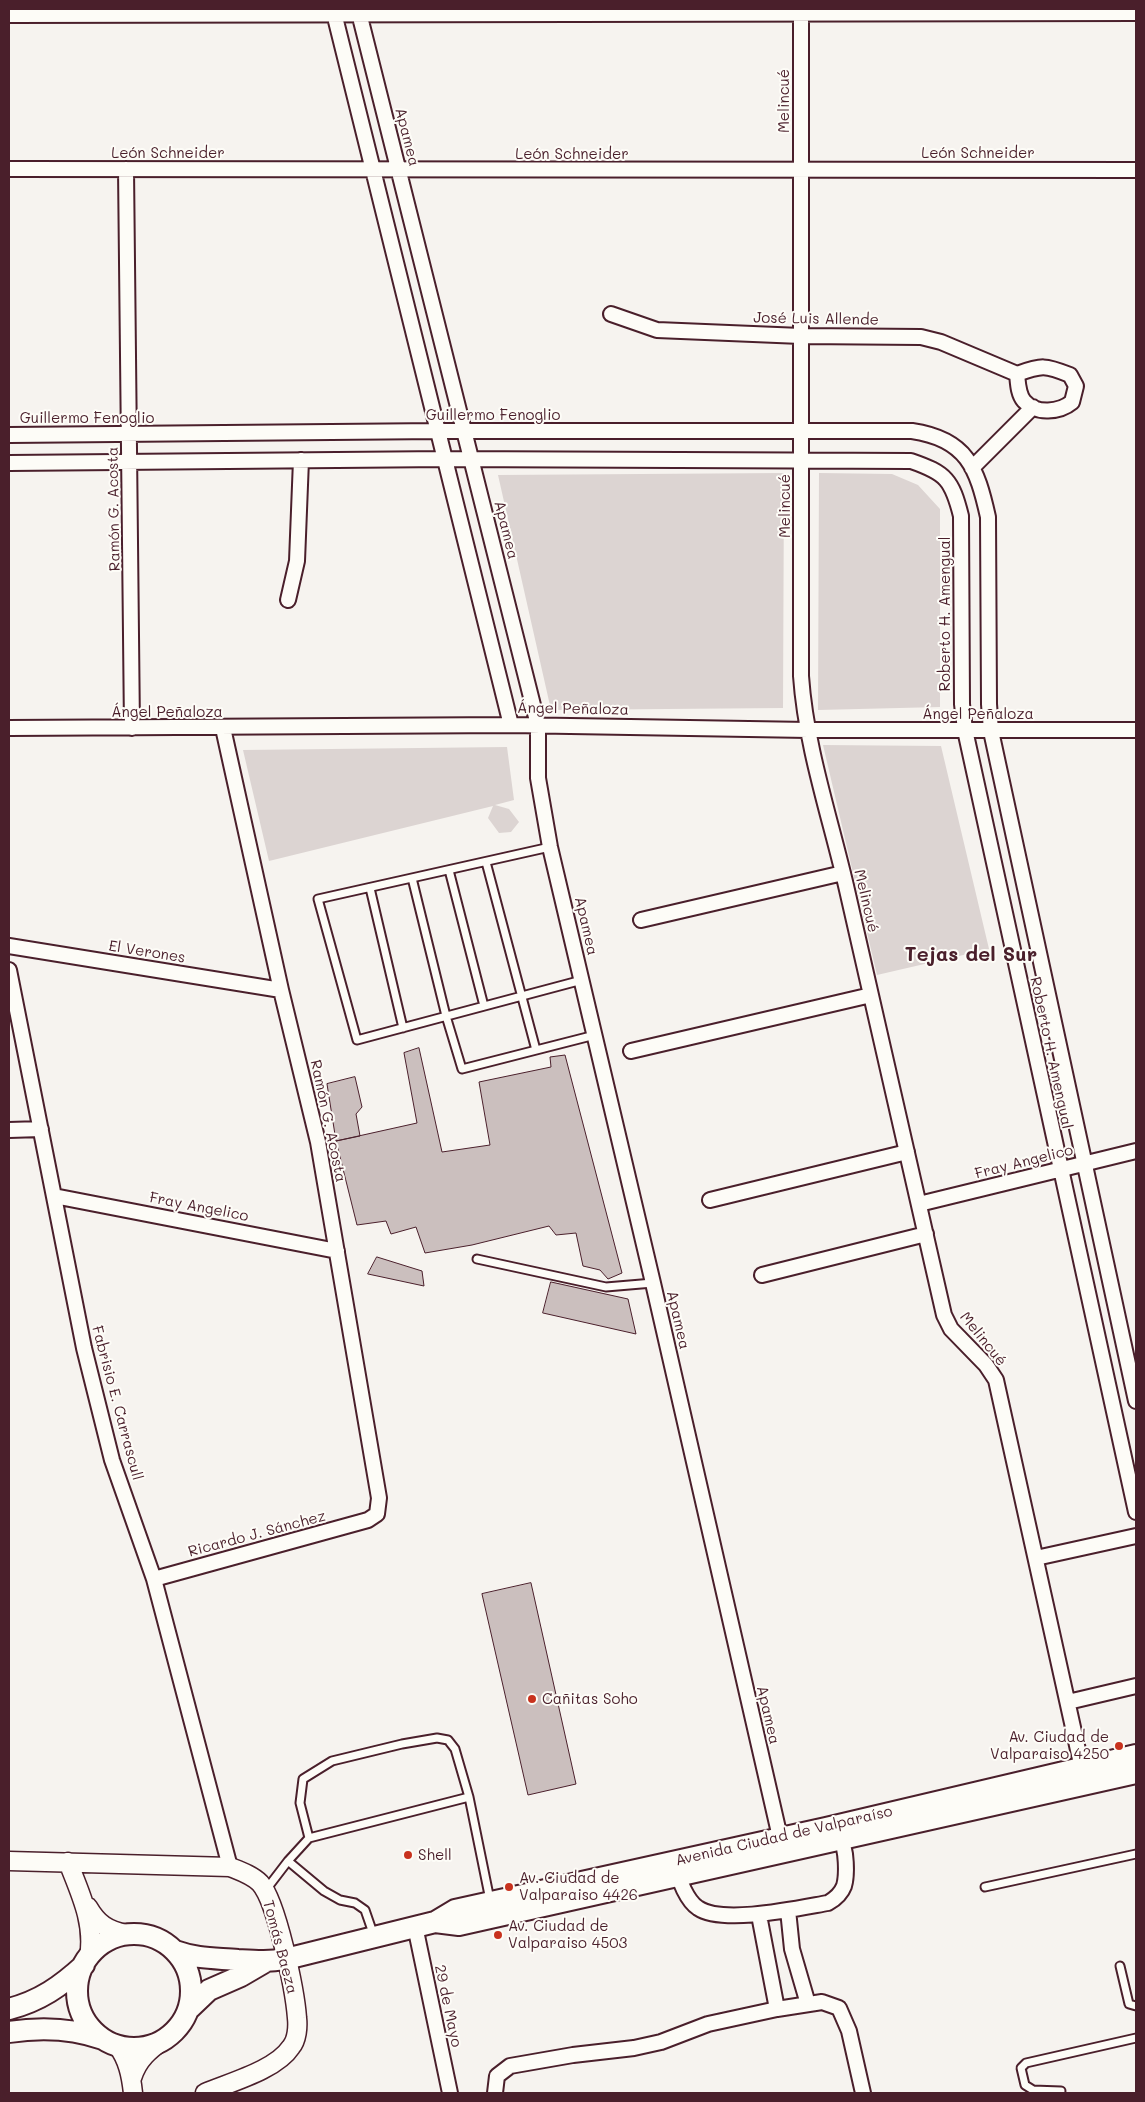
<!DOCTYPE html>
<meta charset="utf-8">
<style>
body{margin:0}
#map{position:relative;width:1145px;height:2102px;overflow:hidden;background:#f6f3ef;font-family:Mali,sans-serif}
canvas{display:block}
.frame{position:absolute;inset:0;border:10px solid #4a1f2b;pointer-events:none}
</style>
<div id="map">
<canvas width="1145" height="2102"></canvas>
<div class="frame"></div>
</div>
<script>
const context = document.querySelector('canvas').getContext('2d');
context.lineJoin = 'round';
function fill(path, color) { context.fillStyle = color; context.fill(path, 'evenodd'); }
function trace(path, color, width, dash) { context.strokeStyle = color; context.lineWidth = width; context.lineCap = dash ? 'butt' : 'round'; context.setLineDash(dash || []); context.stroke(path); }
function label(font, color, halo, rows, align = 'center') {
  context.font = font + ' Mali,sans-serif'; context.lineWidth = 4; context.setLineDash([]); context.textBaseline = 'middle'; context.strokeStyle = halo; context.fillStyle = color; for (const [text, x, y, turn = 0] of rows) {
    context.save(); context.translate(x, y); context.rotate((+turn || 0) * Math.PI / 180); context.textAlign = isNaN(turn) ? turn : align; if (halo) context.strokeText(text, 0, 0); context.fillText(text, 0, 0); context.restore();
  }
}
fill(new Path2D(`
 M784 473 783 708 551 710 498 475Z
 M819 473 892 474 918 485 940 509V707L818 710Z
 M823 745 941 746 989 949 877 975Z
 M507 747 514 800 495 805 509 809 519 822 511 832 499 833 488 818 493 806 269 861 243 750Z`), '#dcd4d2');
const building = new Path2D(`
 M419 1048 442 1152 490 1145 479 1082 551 1067 550 1057 565 1055 622 1273 608 1279 600 1270 583 1266 576 1233 556 1235 549 1226 472 1245 425 1253 416 1227 391 1234 386 1221 357 1225 336 1141 417 1123 404 1053Z
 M355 1077 362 1107 356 1114 360 1136 336 1141 327 1084Z
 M377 1257 422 1271 424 1286 368 1274Z
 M551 1282 628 1299 636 1334 543 1313Z
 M531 1583 576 1784 528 1795 482 1594Z`);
fill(building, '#cbbfbe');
trace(building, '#4a1f2b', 1);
const service = new Path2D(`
 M550 847 318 899 357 1040 582 980
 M486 862 536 1050
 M449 870 484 1006
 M412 878 446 1016 462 1069 595 1035
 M370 888 403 1028
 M477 1259 606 1287 653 1283
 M309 1838 300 1803 303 1779 332 1761 402 1744 437 1738 448 1740 455 1749 469 1797
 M288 1861 324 1891 340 1900 355 1903 365 1910 374 1936
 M985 1887 1136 1854
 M265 1891 288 1861 309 1838 469 1797 490 1900
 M1120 1966 1129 2004 1136 2006
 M1061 2091 1033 2090 1025 2085 1021 2068 1026 2063 1136 2038`);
const minor = new Path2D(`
 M333 9 511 725
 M358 9 538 725V778L550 847 653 1283 782 1846
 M801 9V676C806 748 831 820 847 890 879 1032 912 1173 944 1315L951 1329 986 1365 996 1380 1082 1768
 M9 15 1136 13
 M9 169 1136 170
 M126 169 132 728
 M611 314 657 330 801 336 921 337 941 342 1017 374C1042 365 1045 365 1070 375L1076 386 1072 402C1060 412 1036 415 1024 401 1018 394 1018 383 1017 374
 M9 435 439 431H912C967 439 977 468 988 517L989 704 991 731 1136 1401
 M9 463 446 459 911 461C946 473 952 480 961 516L962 704 965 730 1136 1512
 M972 468 1033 407
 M288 600 297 561 301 460
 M9 728 511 725 808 730H1136
 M641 920 843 873
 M9 946 281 990
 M9 970 84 1348 112 1460 154 1579 230 1867
 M631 1051 871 995
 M9 1130 41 1129
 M54 1196 337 1251
 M710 1200 907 1152
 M919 1204 1136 1151
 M762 1275 926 1234
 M1036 1558 1136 1536
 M154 1579 368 1520 377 1514 379 1498 318 1142 281 990 223 728
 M1068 1702 1136 1686
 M676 1868C679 1880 687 1901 698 1908 723 1925 799 1908 828 1903 835 1899 841 1894 844 1886 847 1876 847 1848 840 1839 839 1837 836 1836 834 1834
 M788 1910 792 1949 808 2004
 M759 1915 777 2009
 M415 1926 450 2093
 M495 2093 497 2076 510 2066 573 2055 634 2048 661 2042 708 2024 777 2009 822 2002 839 2008 849 2031 863 2093`);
const tertiary = new Path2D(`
 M9 1861 230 1867C240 1871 252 1875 260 1883 277 1902 295 1991 297 2018 298 2027 297 2040 291 2047 276 2070 231 2082 205 2093
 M68 1862C80 1893 95 1923 89 1957
 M88 1907C98 1924 107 1930 126 1934
 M117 2045C128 2060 131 2075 133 2093
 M132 2078C138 2058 151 2049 167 2037`);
const secondary = new Path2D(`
 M435 1922 459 1925 1136 1773
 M77 1991a57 57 0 1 1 114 0a57 57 0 1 1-114 0Z
 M175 1951C197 1959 216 1958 238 1960 256 1961 268 1962 286 1959L435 1922 455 1910 826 1828 1136 1755
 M9 2009C40 2001 61 1986 84 1965
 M188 2010 209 1990 241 1976 265 1962
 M9 2032C41 2027 72 2028 103 2039`);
trace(service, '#4a1f2b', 11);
trace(minor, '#4a1f2b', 18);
trace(tertiary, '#4a1f2b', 21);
trace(secondary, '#4a1f2b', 24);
trace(service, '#fdfcf7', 7);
trace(minor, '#fdfcf7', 14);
trace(tertiary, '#fdfcf7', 18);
trace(secondary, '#fdfcf7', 20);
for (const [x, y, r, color] of [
 [532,1699,5,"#c8321e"],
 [1119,1746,5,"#c8321e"],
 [408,1855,5,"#c8321e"],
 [509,1887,5,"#c8321e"],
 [498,1935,5,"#c8321e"]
]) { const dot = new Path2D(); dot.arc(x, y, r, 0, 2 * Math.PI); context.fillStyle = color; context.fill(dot); trace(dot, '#fdfcf7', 2); }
label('15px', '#4a1f2b', '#fdfcf7', [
 ["Melincué",784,101,-90],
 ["Apamea",407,137,76],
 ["León Schneider",168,153],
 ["León Schneider",978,153],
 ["León Schneider",572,154],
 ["José Luis Allende",816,319,1],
 ["Guillermo Fenoglio",493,415],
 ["Guillermo Fenoglio",87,418],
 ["Melincué",785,506,-90],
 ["Ramón G. Acosta",114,509,-91],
 ["Apamea",506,530,76],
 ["Roberto H. Amengual",945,614,-90],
 ["Ángel Peñaloza",573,709,1],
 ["Ángel Peñaloza",167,712],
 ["Ángel Peñaloza",978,714],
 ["Melincué",866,901,77],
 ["Apamea",586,926,77],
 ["El Verones",147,952,9],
 ["Roberto H. Amengual",1051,1053,78],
 ["Ramón G. Acosta",328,1121,78],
 ["Fray Angelico",1024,1162,-14],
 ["Fray Angelico",199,1207,11],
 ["Apamea",678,1320,77],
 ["Melincué",983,1339,51],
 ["Fabrisio E. Carrascull",117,1403,75],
 ["Ricardo J. Sánchez",257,1534,-15],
 ["Apamea",768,1715,77],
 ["Avenida Ciudad de Valparaíso",784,1836,-13],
 ["Tomás Baeza",280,1947,75],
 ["29 de Mayo",448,2006,78]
]);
label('15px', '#4a1f2b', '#fdfcf7', [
 ["Cañitas Soho",542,1699],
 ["Av. Ciudad de",1109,1737,"right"],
 ["Valparaiso 4250",1109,1754,"right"],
 ["Shell",418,1855],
 ["Av. Ciudad de",519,1878],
 ["Valparaiso 4426",519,1895],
 ["Av. Ciudad de",508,1926],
 ["Valparaiso 4503",508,1943]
], 'left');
label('bold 20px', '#4a1f2b', '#fdfcf7', [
 ["Tejas del Sur",971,955]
]);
</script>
